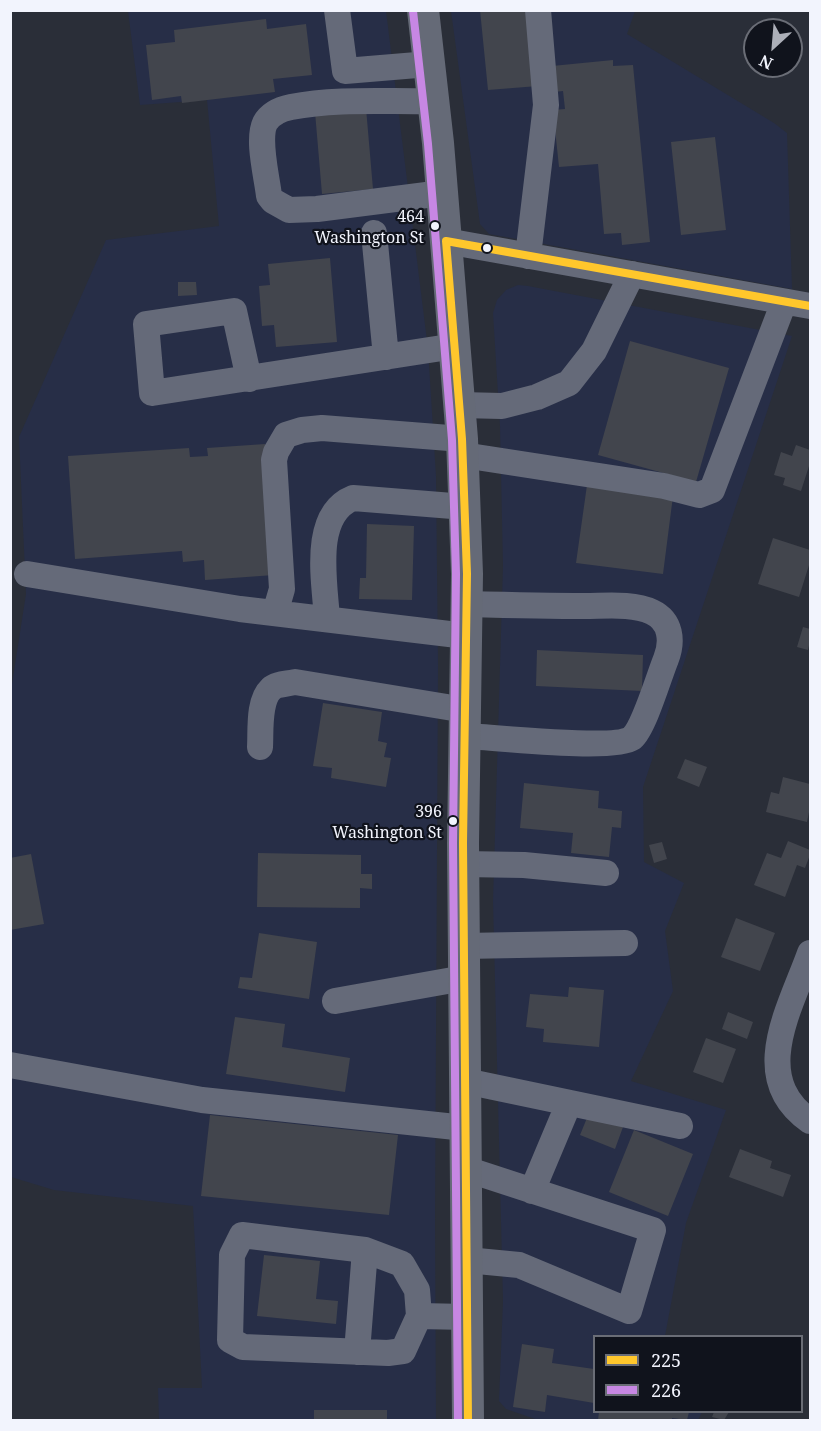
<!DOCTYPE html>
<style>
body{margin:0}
#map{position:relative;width:821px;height:1431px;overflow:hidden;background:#2a2e38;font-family:"Noto Serif",serif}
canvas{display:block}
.frame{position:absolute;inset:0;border:12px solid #f2f4fd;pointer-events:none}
.legend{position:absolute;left:593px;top:1335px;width:210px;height:78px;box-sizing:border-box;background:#10131c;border:2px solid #6a6d76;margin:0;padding:8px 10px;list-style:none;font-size:18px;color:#f2f4fd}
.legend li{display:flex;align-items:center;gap:12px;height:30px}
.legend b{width:30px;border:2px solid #6a6d76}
.north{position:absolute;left:743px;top:18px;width:60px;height:60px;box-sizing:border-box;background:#10131c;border:2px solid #6a6d76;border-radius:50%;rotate:206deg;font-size:16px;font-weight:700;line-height:24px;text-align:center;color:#f2f4fd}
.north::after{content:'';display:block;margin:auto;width:21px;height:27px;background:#acafb8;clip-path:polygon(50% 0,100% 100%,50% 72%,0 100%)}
</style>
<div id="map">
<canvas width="821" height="1431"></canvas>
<div class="frame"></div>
<ul class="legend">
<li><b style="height:8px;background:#ffc72c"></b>225</li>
<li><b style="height:8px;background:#c787e3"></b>226</li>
</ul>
<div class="north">N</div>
</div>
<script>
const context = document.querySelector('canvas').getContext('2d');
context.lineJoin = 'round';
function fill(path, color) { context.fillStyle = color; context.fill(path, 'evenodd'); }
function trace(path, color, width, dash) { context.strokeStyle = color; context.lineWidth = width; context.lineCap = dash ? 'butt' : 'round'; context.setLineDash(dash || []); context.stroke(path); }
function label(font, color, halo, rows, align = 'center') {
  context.font = font + ' "Noto Serif",serif'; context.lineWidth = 4.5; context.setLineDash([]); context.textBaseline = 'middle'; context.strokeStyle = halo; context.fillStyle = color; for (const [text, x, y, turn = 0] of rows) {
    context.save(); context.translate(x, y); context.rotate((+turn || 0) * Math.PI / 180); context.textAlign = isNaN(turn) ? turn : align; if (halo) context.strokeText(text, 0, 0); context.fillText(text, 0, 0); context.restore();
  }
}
fill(new Path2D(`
 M128 11H386L428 349 436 476 438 665 435 1218 436 1420H159L158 1388H202L193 1206 54 1190 11 1177 10 697 26 594 19 437 106 240 219 226 207 100 140 105Z
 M451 11H635L627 34 774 123 787 133 792 289 489 234 480 224Z
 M518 285 528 286 792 336 643 787 644 862 684 883 665 931 673 991 631 1081 726 1110 686 1223 665 1336H594V1412H702L698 1420H538L506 1409 499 1401 503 1301 493 901 503 566 500 426 493 313 497 300 506 290Z`), '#272e47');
fill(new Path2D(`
 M480 10H531L538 86 488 90Z
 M266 19 267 29 306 24 312 75 273 79 275 92 182 103 181 96 152 100 146 45 175 42 174 30Z
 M613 60V66L633 65 650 242 622 245 621 233 604 234 598 164 559 167 553 110 565 109 563 91 554 92 552 66Z
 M366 108 373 189 322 194 315 112Z
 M715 137 726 230 681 235 671 142Z
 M330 258 337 342 276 347 274 325 262 326 259 286 270 285 268 264Z
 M178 282H196L197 295 178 296Z
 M630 341 729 368 696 482 598 455Z
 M265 444 274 575 205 580 204 560 183 562 182 551 75 559 68 456 189 448 190 457 208 456 207 448Z
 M796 445 810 450V463L801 491 783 485 785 478 774 475 781 452 792 456Z
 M587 485 673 496 663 574 576 563Z
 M367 524 414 526 412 600 359 599 360 578H366Z
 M773 538 810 550V562L799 597 758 584Z
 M803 627 810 629V641L808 650 797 647Z
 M537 650 643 655 642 691 536 686Z
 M323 703 382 712 378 741 387 743 384 757 391 758 386 787 331 778 332 768 313 766Z
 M685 759 707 767 699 787 677 778Z
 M783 777 810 784V807L807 822 766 812 771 792 779 794Z
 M524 783 599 791 598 808 622 811 621 828 612 827 609 857 571 853 573 833 520 828Z
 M788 841 810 850V855L805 868 797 865 785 897 754 885 767 853 781 858Z
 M662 842 667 859 654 863 649 845Z
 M258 853 361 855V874H372V889L360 888V908L257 907Z
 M31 854 44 924 10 930V858Z
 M736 918 775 933 760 971 721 957Z
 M259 933 317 942 309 999 238 988 240 977 252 978Z
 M569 987 604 990 599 1047 543 1042 544 1029 526 1027 530 994 568 997Z
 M728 1012 753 1022 747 1039 722 1029Z
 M235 1017 285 1024 282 1047 350 1058 345 1092 226 1074Z
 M706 1038 736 1049 723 1083 693 1072Z
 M589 1113 623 1127 615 1149 580 1135Z
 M210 1115 398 1135 389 1215 201 1196Z
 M634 1130 693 1154 668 1216 609 1192Z
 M740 1149 772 1161 770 1168 791 1175 783 1197 729 1177Z
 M264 1255 320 1261 316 1299 338 1301 336 1324 257 1316Z
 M522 1344 554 1349 552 1363 594 1369V1403L547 1395 545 1412 513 1407Z
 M314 1410H387V1420H314Z
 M599 1412H689L687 1420 672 1418V1420H598Z
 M714 1412H729L724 1420 712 1417Z`), '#42454d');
trace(new Path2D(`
 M337 10 345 71 429 64
 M433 101C387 102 337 98 291 107 281 109 270 114 265 123 257 140 267 177 269 196L273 201 289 210 317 209 442 193
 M374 233 386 357
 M446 241 810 306
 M528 256 546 105 538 10
 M249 379 234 311 146 324 152 393 455 346
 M460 405 502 406 537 397 569 383 594 351 632 274
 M463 455 664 486 699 495 712 490 784 302
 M27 574 240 609 466 636
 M275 613 282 589 274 460 276 452 286 435 302 430 322 428 462 439
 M327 619C325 583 311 515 353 498L465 507
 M465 736C493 737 614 751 632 738 644 728 659 676 666 659 673 641 671 621 652 612 633 603 606 606 585 606 545 606 506 605 467 604
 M260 747C261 731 258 701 271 689 276 684 287 684 295 682L465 710
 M463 864 524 865 606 873
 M464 946 625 943
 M810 953C790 1009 748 1078 810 1121
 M335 1001 464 978
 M10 1065 202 1100 465 1128
 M465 1081 680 1126
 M466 1169 653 1230 629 1311 519 1265 467 1260
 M532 1191 569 1103
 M419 1316 403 1351 388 1353 243 1347 230 1340 232 1255 242 1235 365 1250 402 1264 417 1290 419 1316 467 1317
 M357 1352 365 1250`), '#656a79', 26);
trace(new Path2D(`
 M423 10 438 143 462 439 467 574 463 843 468 1420`), '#656a77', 32);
trace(new Path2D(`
 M446 241 462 439 467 574 463 843 468 1420
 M446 241 810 306`), '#ffc72c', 8);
trace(new Path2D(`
 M413 11 428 144 452 440 456 574 453 843 458 1420`), '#c787e3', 8);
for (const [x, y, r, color] of [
 [435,226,5,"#f2f4fd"],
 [487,248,5,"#f2f4fd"],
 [453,821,5,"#f2f4fd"]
]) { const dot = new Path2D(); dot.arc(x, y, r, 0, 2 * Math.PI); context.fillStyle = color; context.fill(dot); trace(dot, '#10131c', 2); }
label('16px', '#f2f4fd', '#10131c', [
 ["464",424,217],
 ["Washington St",424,238],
 ["396",442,812],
 ["Washington St",442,833]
], 'right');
</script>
